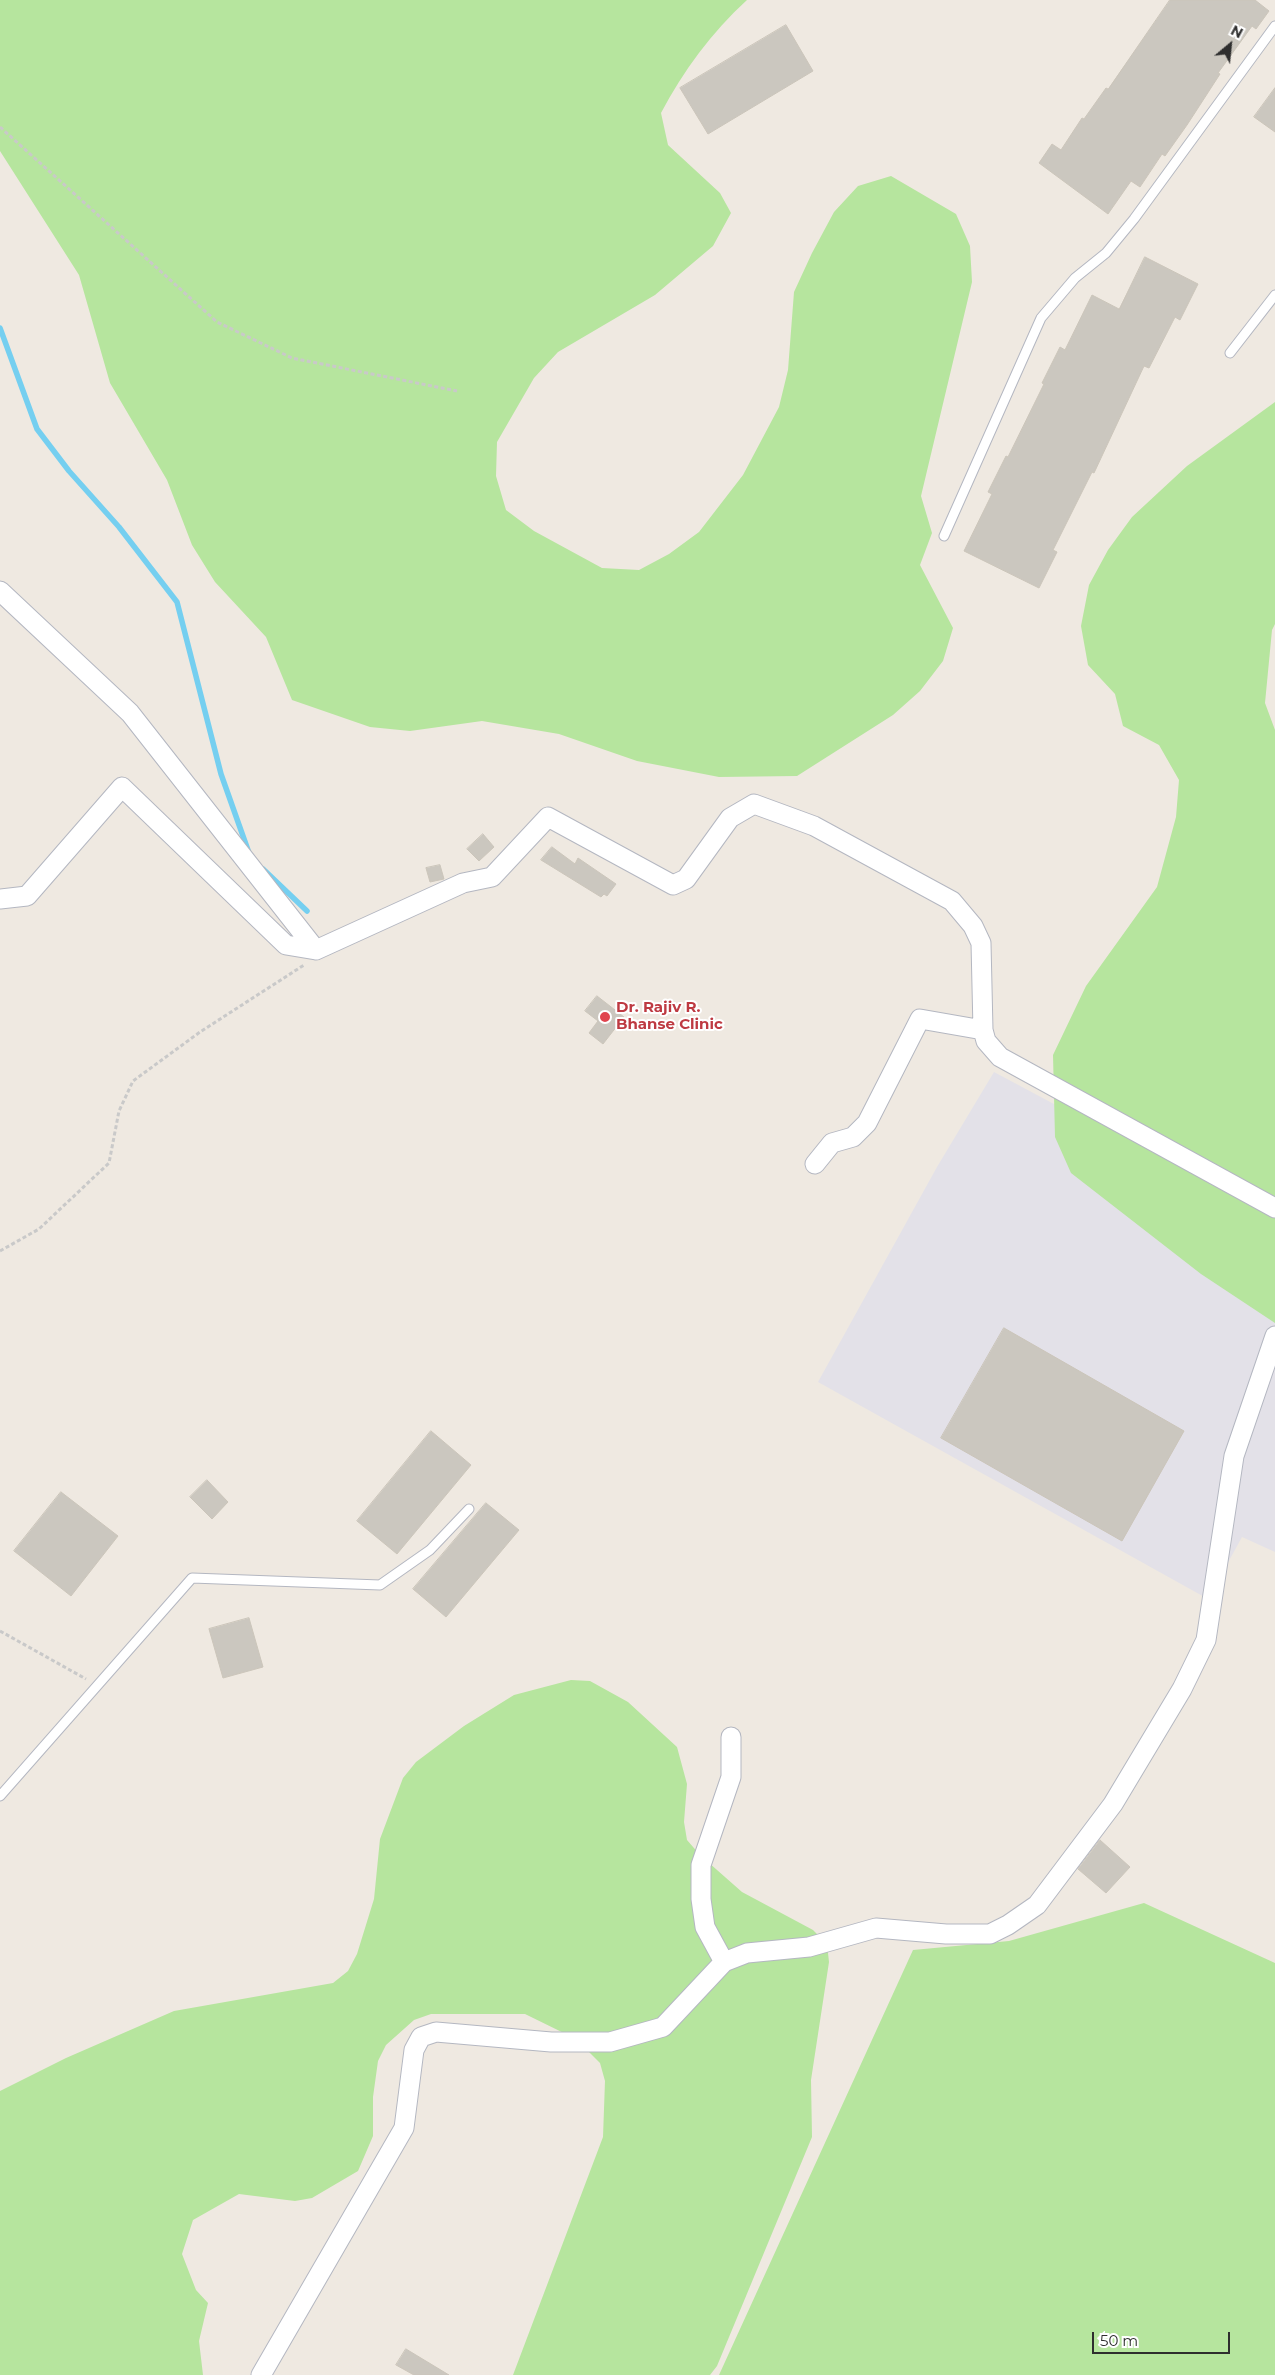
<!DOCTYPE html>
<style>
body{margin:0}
#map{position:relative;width:1275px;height:2375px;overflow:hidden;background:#efe9e1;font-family:Montserrat,sans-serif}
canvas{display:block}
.north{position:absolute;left:1205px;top:20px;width:50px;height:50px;-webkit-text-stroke:4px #fff;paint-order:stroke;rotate:28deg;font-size:14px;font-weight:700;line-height:20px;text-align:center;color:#2e2e2e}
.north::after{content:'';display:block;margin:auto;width:18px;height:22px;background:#2e2e2e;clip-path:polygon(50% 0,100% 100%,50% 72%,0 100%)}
.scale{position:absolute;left:1092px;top:2332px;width:138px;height:22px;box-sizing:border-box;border:2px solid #2e2e2e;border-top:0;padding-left:6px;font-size:15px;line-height:18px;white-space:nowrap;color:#2e2e2e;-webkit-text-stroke:4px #fff;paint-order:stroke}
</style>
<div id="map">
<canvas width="1275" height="2375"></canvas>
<div class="north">N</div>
<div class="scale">50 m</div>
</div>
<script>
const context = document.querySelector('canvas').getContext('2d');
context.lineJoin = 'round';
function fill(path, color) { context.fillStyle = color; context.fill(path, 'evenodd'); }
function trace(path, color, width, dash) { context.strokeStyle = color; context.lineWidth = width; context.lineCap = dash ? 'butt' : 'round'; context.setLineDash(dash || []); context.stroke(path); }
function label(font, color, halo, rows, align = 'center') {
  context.font = font + ' Montserrat,sans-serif'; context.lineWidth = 4; context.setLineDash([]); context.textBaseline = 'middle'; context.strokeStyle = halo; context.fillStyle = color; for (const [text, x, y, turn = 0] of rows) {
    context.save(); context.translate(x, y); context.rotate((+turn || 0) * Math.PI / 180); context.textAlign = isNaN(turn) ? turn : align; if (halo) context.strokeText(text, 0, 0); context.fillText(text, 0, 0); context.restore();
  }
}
fill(new Path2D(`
 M994 1072 1275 1222V1552L1242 1537 1208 1599 818 1382 937 1167Z`), '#e3e1e8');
fill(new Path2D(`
 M0 0H747C712 32 683 71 661 113L668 145 720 193 731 213 713 246 655 295 558 352 534 378 497 442 496 476 506 510 534 531 602 568 639 570 669 554 699 532 743 475 779 407 788 370 794 292 812 253 834 212 858 186 891 176 956 214 970 246 972 282 921 496 932 533 920 565 953 628 943 661 920 691 893 715 797 776 719 777 637 761 559 734 482 721 410 731 370 727 292 700 266 637 215 582 192 545 167 480 110 383 79 275 0 151Z
 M1275 402V624L1272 630 1265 703 1275 730V1323L1201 1274 1071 1173 1055 1137 1053 1055 1086 986 1157 887 1176 817 1179 780 1159 745 1123 726 1115 694 1088 665 1081 626 1089 585 1108 550 1132 517 1187 466Z
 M571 1680 590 1681 628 1702 677 1747 687 1784 684 1822 687 1840 700 1855 742 1892 813 1930 827 1944 829 1962 811 2080 812 2137 717 2366 710 2375H513L603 2137 605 2081 600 2063 576 2039 525 2014H431L414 2020 386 2045 378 2061 373 2097V2136L358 2171 312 2198 295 2201 239 2194 193 2220 182 2254 196 2290 208 2303 199 2341 203 2375H0V2091L66 2058 174 2011 333 1983 348 1971 357 1954 374 1899 380 1839 403 1778 416 1762 464 1726 514 1695Z
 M1144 1903 1275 1963V2375H719L913 1950 1009 1941Z`), '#b6e59e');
trace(new Path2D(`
 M0 328 37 429 69 471 119 527 177 602 221 774 249 853
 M263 869 307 911`), '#75cff0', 5.5);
const building = new Path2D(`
 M1170 0H1255L1269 11 1256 29 1252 26 1218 73 1220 74 1187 125 1165 156 1162 154 1140 187 1131 181 1108 214 1039 163 1052 144 1061 150 1082 118 1084 119 1106 88 1108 89Z
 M786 25 813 71 708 134 680 88Z
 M1275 88V132L1254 117Z
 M1145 257 1198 284 1180 320 1175 317 1149 368 1144 366 1094 473 1092 472 1053 550 1057 552 1039 588 964 551 992 494 988 492 1006 456 1008 457 1044 384 1042 383 1060 347 1065 350 1092 295 1119 309Z
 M483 834 494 847 479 861 467 849Z
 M552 847 575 864 578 858 616 884 607 896 604 894 601 897 541 860Z
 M440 865 444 879 430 882 426 868Z
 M597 996 624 1017 603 1044 589 1033 598 1021 585 1011Z
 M1004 1328 1184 1431 1122 1541 941 1438Z
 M431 1431 471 1465 397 1554 357 1521Z
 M207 1480 228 1502 212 1519 190 1497Z
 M61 1492 118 1536 71 1596 14 1551Z
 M486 1503 519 1530 446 1617 413 1589Z
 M249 1618 263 1667 223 1678 209 1629Z
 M1100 1840 1130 1867 1106 1893 1078 1869Z
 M406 2349 449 2375H414L396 2365Z`);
fill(building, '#cbc7bf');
trace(building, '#cbc5ba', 1);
const service = new Path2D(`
 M1230 353 1275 295
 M944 536 1041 318 1075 278 1106 253 1134 219 1275 26
 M0 1796 192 1578 380 1585 430 1550 469 1509`);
const minor = new Path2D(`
 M0 591 130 713 316 950
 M0 899 27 896 122 787 286 945 316 950 463 883 492 877 548 817 673 885 686 879 730 818 754 804 814 826 952 901 973 926 981 943 983 1030 986 1041 1000 1057 1275 1208
 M815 1164 832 1143 853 1137 867 1123 920 1019 983 1030
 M724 1962 705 1927 701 1899V1865L731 1777V1737
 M261 2375 404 2128 414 2050 421 2037 436 2032 551 2042H610L663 2027 724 1962 747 1953 809 1947 876 1928 946 1934H990L1008 1925 1037 1905 1113 1804 1182 1689 1206 1640 1234 1456 1275 1336`);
trace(service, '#b4b7c1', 11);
trace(minor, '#b4b7c1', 21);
trace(new Path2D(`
 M0 127 217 322 292 358 457 391
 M0 1251 39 1229 109 1163 119 1111 133 1081 200 1032 304 965
 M0 1631 86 1679`), '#c9c9c9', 3, [4, 2.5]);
trace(service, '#fff', 9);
trace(minor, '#fff', 19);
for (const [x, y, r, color] of [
 [605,1017,6,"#e0444e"]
]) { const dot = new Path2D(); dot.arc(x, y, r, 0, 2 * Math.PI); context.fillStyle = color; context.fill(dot); trace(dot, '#fff', 2); }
label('bold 15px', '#be3a42', '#fff', [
 ["Dr. Rajiv R.",616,1008],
 ["Bhanse Clinic",616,1025]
], 'left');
</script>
